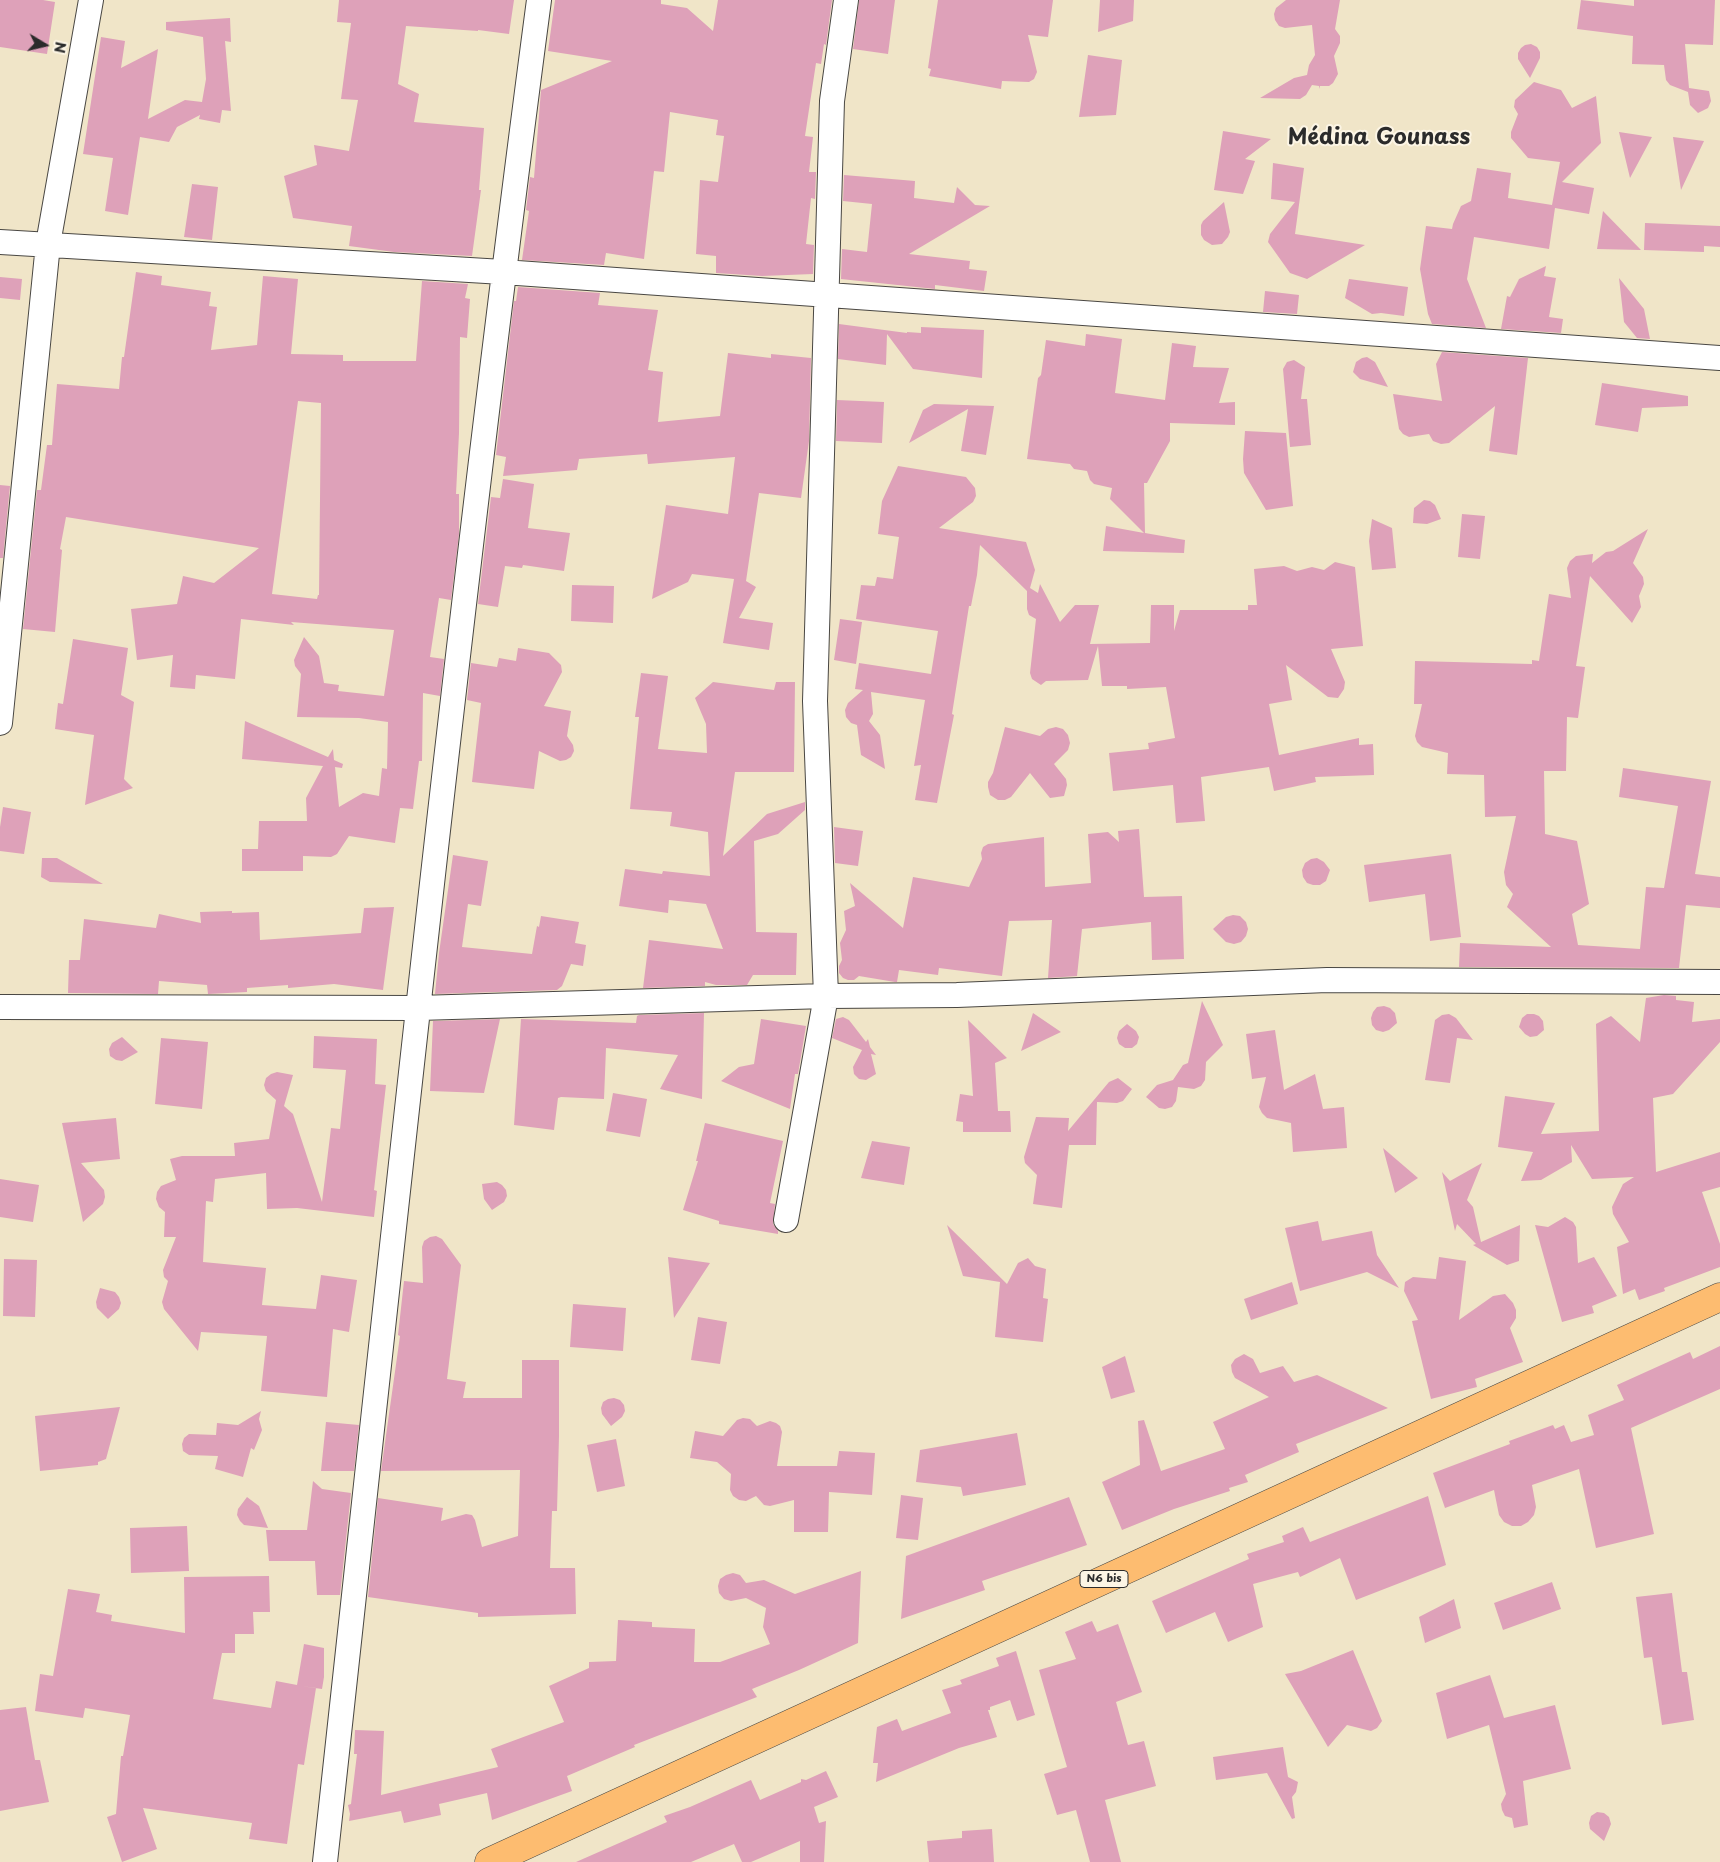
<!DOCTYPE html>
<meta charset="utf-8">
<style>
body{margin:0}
#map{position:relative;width:1720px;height:1862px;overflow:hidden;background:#f0e5c8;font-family:"Playpen Sans",sans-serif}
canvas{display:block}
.north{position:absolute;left:20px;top:20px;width:50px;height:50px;-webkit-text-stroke:4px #fcf5e5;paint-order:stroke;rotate:99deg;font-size:14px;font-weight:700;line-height:20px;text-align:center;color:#2b2b2b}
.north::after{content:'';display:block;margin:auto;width:18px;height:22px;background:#2b2b2b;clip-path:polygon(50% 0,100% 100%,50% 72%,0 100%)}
</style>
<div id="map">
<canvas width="1720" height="1862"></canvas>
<div class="north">N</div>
</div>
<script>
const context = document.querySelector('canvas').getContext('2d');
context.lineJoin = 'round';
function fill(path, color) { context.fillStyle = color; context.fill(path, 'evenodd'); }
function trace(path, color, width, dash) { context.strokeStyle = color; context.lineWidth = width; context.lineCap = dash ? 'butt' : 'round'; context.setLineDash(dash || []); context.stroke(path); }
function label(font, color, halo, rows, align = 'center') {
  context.font = font + ' "Playpen Sans",sans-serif'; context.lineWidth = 4; context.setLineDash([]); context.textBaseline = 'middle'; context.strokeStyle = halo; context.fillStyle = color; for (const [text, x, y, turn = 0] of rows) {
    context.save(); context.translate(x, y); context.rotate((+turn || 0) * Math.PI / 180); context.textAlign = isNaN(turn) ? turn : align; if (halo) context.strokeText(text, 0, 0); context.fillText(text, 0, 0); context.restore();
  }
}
fill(new Path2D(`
 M0 0H43L55 2 47 54 0 47Z
 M339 0H514L509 34 478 30V31L406 26 398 84 419 94 414 122 484 128 479 190H481L472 256 394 252 349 246 352 226 293 218 284 176 317 165 314 145 349 151 358 100 341 99 351 23 337 22Z
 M555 0H661V4L687 8 713 31 718 0H832L826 45 824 44 821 64 816 63 805 136 813 137 809 172H816L815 199 811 198 806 244 814 245 813 274 762 276 716 273V256L696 254 700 180 718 182 724 136 716 135 718 120 670 112 664 172 654 171 644 259 606 253 604 265 522 260 529 211 526 210 530 177 534 178 541 90 612 61 548 51Z
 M859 0H895L888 54 853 49Z
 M938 0H1053L1048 37 1028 35 1037 72 1034 79 1029 82 1002 81 1001 89 929 76 931 69 928 68Z
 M1100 0H1134L1133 21 1098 32Z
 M1286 0H1340L1335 29 1340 36V43L1334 56 1338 74 1333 83 1329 86H1320L1319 89V86L1312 85 1306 95 1300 99 1260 98 1294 78 1307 75 1309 65 1315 55 1312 25 1285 28 1279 26 1275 20 1274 14 1276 8Z
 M1581 0 1634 6V0H1715L1713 45 1685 44 1689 88 1709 91 1711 101 1708 108 1698 113 1690 105 1688 92 1670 85 1666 80 1664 65 1632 64 1633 36 1577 29Z
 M230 18 231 42 225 41 231 111 222 110 220 123 199 119 200 115 177 127 169 142 140 137 128 215 105 211 113 158 83 154 101 37 125 41 121 68 158 49 148 119 185 100 202 102 206 79 203 37 166 30V22Z
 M1531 44 1537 47 1540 52V58L1530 78 1518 59V53L1521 48 1525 45Z
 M1088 55 1122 60 1116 115 1079 117Z
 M1534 82 1561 90 1572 108 1596 96 1601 143 1562 182 1594 188 1589 214 1555 208 1549 249 1474 237 1467 279 1486 328 1432 324 1428 314 1420 269 1426 226 1452 229 1453 224 1461 206 1471 201 1477 168 1511 173 1508 198 1552 205 1560 162 1528 158 1511 138V132L1518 114 1514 107 1515 100Z
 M1223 131 1271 139 1245 159 1255 161 1243 194 1214 190Z
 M1619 132 1652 137 1630 178Z
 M1673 137 1704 141 1681 190Z
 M1273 163 1304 168 1295 234 1365 245 1307 279 1290 273 1268 242 1270 234 1295 202 1271 199Z
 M844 175 915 181 914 198 954 203 957 187 975 205 990 206 909 254 970 261 969 269 987 271 984 291 935 285V289L841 279 842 249 867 252 872 204 843 201Z
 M192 184 218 187 212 240 184 237Z
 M1224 202 1230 232 1228 237 1222 244 1212 245 1204 240 1201 235V225L1203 221Z
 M1603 211 1641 250 1597 249Z
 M1645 223 1720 226V247L1704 246V252L1644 250Z
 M1546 266 1544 276 1556 278 1549 317 1563 319 1561 333 1501 329 1507 296 1510 297 1519 279Z
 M136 272 162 276 161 285 211 292 209 306 217 307 211 350 257 345 263 276 298 279 291 354 343 355V361H416L422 281 468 284 465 298 470 299 467 338 460 337 459 433 456 494H459V534L451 600 439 598 430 657 444 659 440 696 423 693 422 761H419L413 809 400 808 395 843 349 836 337 854 331 857 303 856V871H242V849H258L259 821H307L306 798 323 766 242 759 245 721 328 757 333 749 334 760 343 764 342 768 335 767 339 807 363 793 379 796 382 768 387 769 388 722 359 718 297 717 301 674 295 666 294 660 304 637 319 656 324 683 339 685 338 691 384 696 394 630 291 622 294 625 241 619 235 679 196 675 195 689 170 687 173 655 137 660 131 609 177 604 183 576 214 583 259 548 66 517 60 549 62 550 55 632 23 629 37 490H41L47 445H52L57 384 119 389 122 357H124ZM298 401 321 403 319 595H318L317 599 272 594Z
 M0 277 22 279 20 300 0 298Z
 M1619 278 1644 309 1650 339 1637 338 1624 322Z
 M1349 279 1408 287 1404 316 1381 313 1372 314 1345 298Z
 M518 287 600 293 598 305 658 310 648 370 663 372 658 422 720 416 728 353 771 358V354L811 358 809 441 801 498 759 493 746 581 756 587 739 618 773 623 769 650 723 643 734 579 692 574 688 582 652 599 666 505 728 514 735 457 648 464 647 454 579 459 577 470 503 476 506 457 496 455 514 301H516Z
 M1265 291 1299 295 1297 314 1263 312Z
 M839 324 907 333V332L921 333V327L984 330 982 378 913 369 887 334 886 365 838 359Z
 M1086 334 1122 339 1115 393 1165 400 1172 343 1196 346 1193 367 1229 368 1219 403 1235 402V425L1170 423V441L1147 483H1144L1145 533 1185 540 1184 553 1103 551 1106 526 1144 533 1110 499 1112 488 1094 484 1090 480 1087 471 1074 469 1070 464 1027 459 1038 378 1041 375 1046 340 1085 346Z
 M1442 352 1528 358 1517 455 1489 451 1495 406 1449 443 1441 444 1433 441 1429 434 1409 437 1403 434 1399 429 1393 394 1442 401 1436 364Z
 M1367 357 1375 362 1388 387 1360 379 1353 372 1356 362 1362 358Z
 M1294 360 1305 367 1301 399H1307L1311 445 1290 447 1283 369 1287 362Z
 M1602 383 1688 396V406L1642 408 1638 432 1595 425Z
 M837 400 884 402 882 443 836 441Z
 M934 404 994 406 986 455 961 451 968 409 909 443 923 410Z
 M1245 431 1286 433 1293 506 1266 510 1244 473 1243 459Z
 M898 466 966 477 975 488 976 496 973 502 939 528 1026 542 1035 570 1030 588 1038 593 1040 584 1060 622 1075 605H1099L1090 644 1150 643 1151 605H1174V631L1180 610H1248V605H1257L1254 569 1284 566 1297 571 1312 567 1324 570 1335 562 1355 567 1363 646 1331 649 1345 682 1344 689 1338 698 1328 697 1286 665 1292 700 1269 704 1279 755 1359 738V745L1373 744 1374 775 1315 777 1316 782 1274 791 1269 767 1201 777 1205 821 1176 823 1173 785 1113 791 1109 753 1149 749 1148 743 1175 738 1166 687 1127 689V686H1102L1098 646 1088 680 1046 681 1041 685 1032 679 1030 673 1036 619 1029 615 1027 609V591L980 545 977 575 971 606H969L952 714 954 715 937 803 915 800 921 765 914 766 925 700 871 692 873 714 869 721 880 735 885 769 861 755 857 725 851 723 846 717 845 710 848 703 863 690 855 689 859 663 931 674 938 631 856 619 861 585 875 586 877 577 893 579 899 537 878 534 882 501Z
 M503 479 534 484 528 528 570 533 564 571 523 565 522 568 505 566 498 607 478 604 491 497 500 498Z
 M0 485 10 486 3 558H0Z
 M1424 500 1430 501 1435 505 1441 519 1427 524 1413 523 1414 508Z
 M1462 514 1485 516 1480 559 1458 557Z
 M1372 519 1392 528 1396 568 1372 570 1369 541Z
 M1648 529 1633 563 1643 577 1644 584 1639 596 1641 607 1632 623 1590 576 1576 666 1585 667 1578 718 1567 717 1566 771H1544L1545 834 1577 841 1589 904 1572 914 1578 945 1640 949 1646 887 1664 888 1678 806 1619 797 1623 768 1711 781 1695 874 1720 877V908L1686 905 1679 968 1459 967 1460 943 1551 947 1507 907 1513 894 1506 885 1504 872 1516 816 1485 817 1484 775 1447 774 1448 753 1422 747 1417 742 1415 736 1422 704H1414L1415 661 1532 664V660L1539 661 1549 594 1571 598 1567 568 1570 561 1576 556 1593 554 1592 563 1606 552 1613 551Z
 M572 585 614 586 613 623 571 621Z
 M840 619 862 622 856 664 834 660Z
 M73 639 128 648 121 695 134 702 124 779 133 788 85 805 94 735 55 729 58 703 63 704Z
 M518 648 549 653 561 665 562 672 544 706 571 711 567 736 573 745 574 751 571 757 566 760 560 761 539 751 534 789 472 782 481 703 467 700 471 663 497 667 499 658 516 661Z
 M641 673 668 676 658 749 707 753 706 724 695 698 713 682 774 690 776 682H795L794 772H735L723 856 767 814 805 802V810L778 834 754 841 756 932 797 933 796 975H753L747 985H716L705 982V986L643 988 649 940 723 949 706 904 669 900 668 913 619 906 625 869 662 874 663 871 710 876 708 832 670 826 672 812 630 809 639 717H635Z
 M1005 727 1040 736 1048 729 1056 727 1063 729 1068 735 1070 743 1068 750 1054 764 1066 779 1067 785 1064 796 1050 798 1030 773 1011 797 1005 800H998L990 795 988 787V782L993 773Z
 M3 807 31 812 24 854 0 851V827Z
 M834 827 863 831 858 866 835 863Z
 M1139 829 1144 897 1182 896 1184 959 1152 960 1151 922 1082 929 1077 976 1048 978 1052 920 1009 921 1002 976 939 968 938 975 899 970 897 982H895L859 976 854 980H848L843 978 839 973V966L842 960 840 943 846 930 844 911 855 906 850 883 903 928 913 877 969 887 982 859 981 853 983 847 988 844 1044 837 1045 887 1091 883 1088 834 1108 832 1119 842 1118 831Z
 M1451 854 1461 937 1430 941 1425 894 1369 902 1364 865Z
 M453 855 488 861 481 906 468 904 462 947 532 954 537 926 539 927 541 916 579 922 575 943 586 945 583 966 571 964 562 986 557 990 435 994 439 953Z
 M42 858H57L103 884 50 882 41 877Z
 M1317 858 1324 862 1330 870 1326 881 1320 885H1313L1307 883 1303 877 1302 870 1305 863 1311 859Z
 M394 907 383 990 334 984 288 988V985L247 988V992L208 994 207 985 159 981 158 994 68 993 69 960H80L84 919 156 928 159 914 201 923 200 912 232 911V913L259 912 260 940 361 933 364 908Z
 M1233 915 1240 916 1246 922 1248 929 1246 936 1241 942 1234 944 1226 942 1213 929 1226 917Z
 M1664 995 1676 996V1000L1694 1002 1692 1022 1720 1019V1042L1673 1094 1653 1098 1656 1172 1720 1152V1187L1702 1192 1720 1244V1267L1664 1288 1665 1291 1639 1300 1635 1289 1623 1294 1617 1247 1629 1242 1613 1214 1612 1207 1623 1184 1634 1177 1592 1179 1571 1145 1572 1162 1541 1180 1521 1181 1533 1152 1498 1147 1505 1096 1555 1103 1541 1134 1599 1131 1596 1024 1611 1016 1640 1042 1646 998Z
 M1202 1001 1223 1045 1206 1062 1205 1080 1201 1086 1194 1089 1178 1087 1176 1101 1172 1107 1165 1109 1159 1108 1146 1097 1157 1085 1173 1080 1183 1065 1188 1063Z
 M1384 1006 1390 1008 1395 1013 1397 1023 1389 1030 1383 1032 1376 1030 1372 1025 1371 1018 1373 1012 1377 1007Z
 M704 1013 702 1099 660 1089 678 1055 606 1048 604 1099 561 1097 558 1098 554 1130 514 1125 521 1019 636 1023 637 1016 639 1015Z
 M1033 1013 1061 1032 1021 1051Z
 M1449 1014 1456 1018 1473 1040 1457 1038 1450 1083 1425 1080 1435 1020 1442 1015Z
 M1527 1014H1534L1539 1016 1543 1021 1544 1030 1537 1036 1530 1037 1525 1034 1519 1027 1522 1018Z
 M843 1017 849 1020 866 1042 868 1039 870 1047 876 1055 871 1054 876 1074 866 1080 859 1079 854 1074 853 1067 862 1050 832 1038 836 1019Z
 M500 1019 484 1093 430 1091 433 1021Z
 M761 1019 806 1026 798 1074H795L790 1109 721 1081 739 1067 754 1064Z
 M968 1020 1007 1058 995 1063 998 1111H1010L1011 1132H963V1122L956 1121 960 1094 973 1096Z
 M1127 1024 1136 1031 1139 1037 1137 1044 1132 1048H1125L1119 1044 1117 1038 1119 1031Z
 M1275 1030 1284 1090 1315 1074 1323 1109 1344 1107 1347 1148 1293 1152 1291 1123 1267 1118 1262 1113 1259 1107 1266 1077 1252 1079 1246 1034Z
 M314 1036 377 1039 375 1084 386 1085 374 1190 377 1191 374 1217 297 1208 267 1209 266 1173 215 1179 213 1202 206 1201 203 1262 266 1268 262 1305 316 1309 321 1275 357 1280 349 1332 333 1329 327 1397 261 1391 267 1336 201 1332 198 1351 164 1309 162 1302 168 1281 164 1277 163 1270 176 1237H164L165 1212 159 1207 156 1199 157 1192 161 1186 176 1180 170 1159 182 1156H235L234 1143 269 1139 276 1100 266 1091 264 1085 266 1078 271 1074 277 1072 293 1075 284 1106 293 1114 322 1202 331 1128 340 1129 346 1070 313 1068Z
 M122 1037 138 1052 122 1061 116 1060 110 1056 109 1049 112 1043Z
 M161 1038 208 1042 202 1109 155 1104Z
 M1118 1078 1132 1089 1123 1101 1117 1103 1097 1102 1096 1145H1069L1062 1208 1033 1204 1037 1175 1025 1163 1024 1157 1036 1117 1069 1118 1068 1131 1109 1082Z
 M613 1093 647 1099 640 1137 606 1131Z
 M116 1118 120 1159 81 1163 104 1190 105 1197 103 1204 83 1222 62 1123Z
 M705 1123 783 1141 770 1203 775 1204 773 1224 778 1231V1234L719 1224V1221L683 1210 698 1161H696Z
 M872 1141 910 1147 904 1185 861 1178Z
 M1383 1148 1418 1178 1395 1193Z
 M1482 1163 1467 1200 1473 1207 1481 1242 1520 1225 1519 1261 1507 1265 1473 1245 1476 1244 1457 1224 1455 1231 1442 1172 1450 1181Z
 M0 1179 39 1185 33 1222 0 1217Z
 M497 1182 502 1185 506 1190 507 1196 504 1202 492 1210 484 1199 482 1184Z
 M1565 1217 1573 1222 1576 1227 1578 1263 1594 1257 1617 1296 1592 1306 1594 1313 1562 1322 1535 1225 1548 1227Z
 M1318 1221 1322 1241 1372 1231 1377 1255 1399 1288 1367 1272 1300 1291 1285 1228Z
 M947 1225 1007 1284 1018 1263 1028 1258 1035 1266 1046 1269 1043 1298 1048 1299 1043 1342 995 1337 1000 1282 963 1276Z
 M436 1236 442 1239 461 1265 447 1379 466 1382 463 1398H522V1360H559V1436L557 1511H552L550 1568H575L576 1614 478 1617V1613L368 1597 378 1498 443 1508 441 1521 466 1514 472 1515 475 1520 482 1547 518 1536 520 1470 381 1471 400 1336 398 1335 404 1281 423 1283 422 1247 424 1241 430 1237Z
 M668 1257 710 1263 674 1318Z
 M1439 1257 1466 1261 1459 1320 1493 1296 1505 1294 1513 1303 1516 1310V1318L1510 1328 1523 1362 1475 1379 1477 1387 1431 1399 1412 1321 1418 1320 1404 1291 1405 1282 1413 1277 1436 1279Z
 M4 1259 37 1260 35 1317 3 1316Z
 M1292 1282 1298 1304 1251 1320 1244 1299Z
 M100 1288 115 1292 119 1297 121 1303 119 1309 108 1319 97 1308 96 1302Z
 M573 1304 626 1308 623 1351 570 1347Z
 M698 1317 727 1322 720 1364 691 1360Z
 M1720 1346V1389L1631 1428 1654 1534 1596 1548 1579 1469 1532 1485 1536 1507 1534 1515 1528 1522 1521 1526H1512L1504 1522 1499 1515 1494 1490 1445 1508 1433 1473 1510 1444 1509 1441 1553 1425 1555 1429 1564 1425 1571 1442 1594 1435 1588 1415 1624 1400 1617 1385 1690 1352 1693 1359Z
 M1244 1354 1253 1359 1260 1373 1283 1366 1294 1382 1317 1375 1388 1408 1296 1444 1299 1452 1245 1475 1248 1482 1229 1488 1230 1491 1174 1509 1122 1530 1102 1482 1140 1465 1138 1421 1144 1420 1161 1471 1225 1449 1213 1422 1269 1397 1235 1378 1232 1372 1231 1365 1235 1359Z
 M1125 1356 1135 1392 1111 1399 1102 1367Z
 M614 1398 620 1400 624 1405 625 1411 622 1417 611 1426 602 1414 601 1408 603 1402 608 1399Z
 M120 1407 106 1459 98 1462V1465L40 1471 35 1416Z
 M261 1411 259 1419 262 1430 254 1450 251 1448 243 1477 215 1469 218 1456 189 1455 183 1451 182 1444 184 1438 189 1434 216 1435 217 1423 238 1425Z
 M743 1418 750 1419 757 1426 770 1421 776 1423 780 1426 782 1432 777 1466H837L839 1451 875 1453 872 1495 829 1492 828 1532H794V1500L770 1506 764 1505 756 1496 746 1501 739 1500 733 1496 730 1490 731 1474 717 1462 690 1458 695 1431 723 1436 737 1420Z
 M326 1422 359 1425 354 1471H321Z
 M1017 1433 1026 1485 963 1496 961 1487 916 1482 920 1450Z
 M616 1439 625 1486 597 1492 587 1445Z
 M313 1481 322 1489 351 1493 340 1595H317L315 1561H269L266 1530H307Z
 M901 1495 923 1498 918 1540 896 1538Z
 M1428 1496 1446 1565 1356 1600 1340 1558 1300 1577 1298 1572 1253 1584 1263 1627 1228 1642 1215 1612 1166 1633 1152 1601 1249 1559 1247 1554 1284 1542 1282 1536 1303 1527 1310 1542Z
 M247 1497 259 1506 268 1528 244 1525 240 1521 237 1515 238 1509Z
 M1069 1497 1087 1545 982 1581 985 1590 901 1619 906 1556Z
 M187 1526 189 1571 131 1573 130 1528Z
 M861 1571 858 1643 799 1670 752 1689 757 1697 634 1745 635 1747 567 1776 572 1791 492 1820 487 1793 439 1804 441 1815 404 1823 401 1811 349 1821 350 1814 348 1805 351 1804 357 1754H354L355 1730 384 1731 381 1795 498 1767 491 1749 564 1722 549 1686 589 1668V1662L616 1661 618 1620 652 1622V1627L695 1629 694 1662H720L770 1644 763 1627 766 1608 746 1598 731 1601 724 1599 719 1593 718 1586 720 1579 726 1575 733 1573 740 1575 746 1583 764 1580 795 1594Z
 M269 1576 270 1612H253L254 1634H235V1653H222L213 1699 271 1708 276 1681 297 1685 304 1644 324 1648V1677L322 1689 301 1686 316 1688 304 1765 298 1764 287 1844 249 1839 252 1823 143 1808 157 1849 122 1862 107 1817 116 1814 121 1756H123L130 1715 85 1708 83 1718 35 1711 40 1674 53 1676 68 1589 100 1594 96 1612 112 1615 111 1621 185 1633 184 1577Z
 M1552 1582 1561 1609 1503 1630 1494 1603Z
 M1672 1593 1682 1672H1687L1694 1720 1662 1725 1652 1657 1644 1658 1636 1597Z
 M1454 1599 1461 1628 1425 1643 1419 1617Z
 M1092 1621 1097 1632 1118 1624 1142 1692 1116 1702 1128 1745 1144 1741 1156 1786 1105 1800 1121 1862H1090L1076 1810 1057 1815 1044 1774 1067 1767 1039 1670 1076 1659 1065 1632Z
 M1353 1650 1382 1721 1377 1728 1371 1731 1347 1725 1328 1747 1285 1674 1301 1671Z
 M1016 1651 1035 1715 1017 1721 1010 1700 990 1707V1710H988L997 1737 959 1748 876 1782 878 1763H873L877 1727 897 1719 902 1731 951 1713 942 1690 962 1684 960 1680 999 1666 996 1658Z
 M1490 1675 1504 1718 1555 1705 1571 1769 1523 1781 1528 1825 1514 1828 1512 1818 1505 1816 1502 1810 1501 1804 1506 1794 1489 1725 1447 1739 1436 1693Z
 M26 1707 35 1760H40L49 1802 0 1811V1710Z
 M1283 1747 1288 1777 1298 1782 1296 1792 1292 1797 1295 1818 1292 1819 1267 1773 1216 1780 1213 1757Z
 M826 1771 838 1797 814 1807 819 1823 826 1821 824 1862H800V1841L751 1862H742L734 1844 691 1862H576L667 1822 664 1816 690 1807 751 1780 760 1800 801 1782V1779L806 1780Z
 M1597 1812 1604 1813 1609 1817 1611 1824 1604 1841 1590 1829 1589 1823 1591 1816Z
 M992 1829 994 1862H929L927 1841 962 1838V1831Z`), '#dea1b9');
const street = new Path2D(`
 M0 242 503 272 1720 358
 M0 723 48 244 91 0
 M0 1007 418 1008 826 996 957 995 1327 980 1720 982
 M786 1220 826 996 815 701 832 101 846 0
 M325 1862C393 1241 457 619 539 0`);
const highway = new Path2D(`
 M489 1862 1720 1297`);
trace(street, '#494743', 26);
trace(highway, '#494743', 29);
trace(street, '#fff', 24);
trace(highway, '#fdbc70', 28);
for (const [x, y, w] of [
 [1104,1579,48]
]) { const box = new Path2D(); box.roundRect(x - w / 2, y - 8.5, w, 17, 4); context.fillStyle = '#fcf5e5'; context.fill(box); trace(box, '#2b2b2b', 1); }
label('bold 11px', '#2b2b2b', null, [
 ["N6 bis",1104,1579]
]);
label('bold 22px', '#2b2b2b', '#fcf5e5', [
 ["Médina Gounass",1379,138]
]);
</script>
